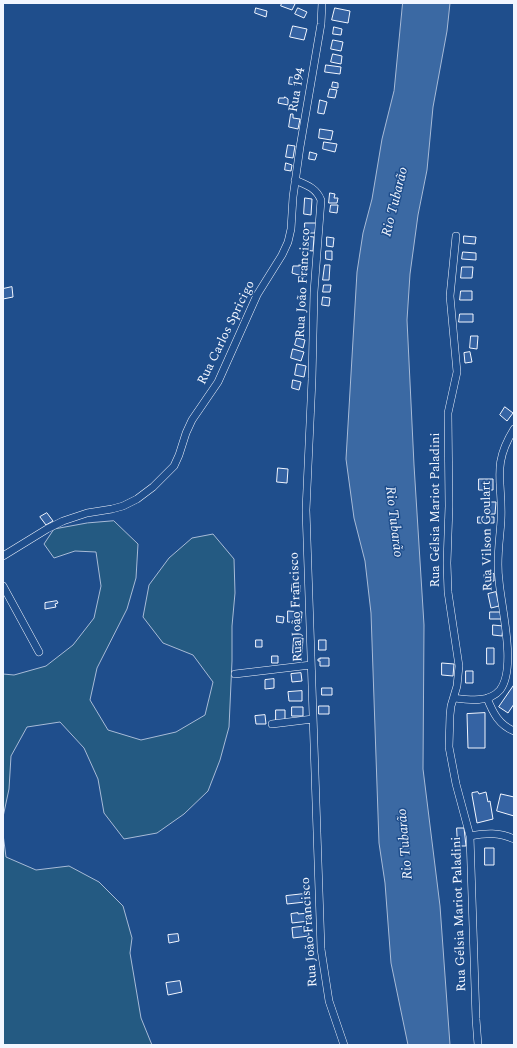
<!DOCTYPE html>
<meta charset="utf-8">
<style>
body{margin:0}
#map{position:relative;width:517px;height:1048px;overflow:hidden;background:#1f4e8c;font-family:Spectral,serif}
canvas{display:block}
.frame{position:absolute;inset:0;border:4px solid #f2f6ff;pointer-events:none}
</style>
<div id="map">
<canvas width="517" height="1048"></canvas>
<div class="frame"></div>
</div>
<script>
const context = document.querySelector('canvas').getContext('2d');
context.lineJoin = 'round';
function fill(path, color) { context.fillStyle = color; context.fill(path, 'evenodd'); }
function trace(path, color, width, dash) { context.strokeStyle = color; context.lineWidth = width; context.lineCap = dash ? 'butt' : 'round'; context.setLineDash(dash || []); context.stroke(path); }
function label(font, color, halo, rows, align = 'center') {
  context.font = font + ' Spectral,serif'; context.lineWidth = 3; context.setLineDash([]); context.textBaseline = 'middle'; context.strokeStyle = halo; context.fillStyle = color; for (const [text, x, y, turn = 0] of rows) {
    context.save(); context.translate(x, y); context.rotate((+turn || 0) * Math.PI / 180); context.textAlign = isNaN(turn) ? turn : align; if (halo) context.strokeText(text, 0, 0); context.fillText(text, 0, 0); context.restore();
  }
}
const green = new Path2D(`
 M114 521 138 544 136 578 127 609 97 668 90 700 108 730 141 740 176 732 205 715 213 682 193 655 163 643 143 617 149 585 169 558 192 538 213 534 234 559 235 593 232 626V661L229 727 220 760 208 791 184 814 157 833 124 839 104 813 98 779 84 748 60 722 27 727 11 756 9 789 3 817V674L14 675 46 666 73 645 94 618 101 586 96 552 75 551 54 558 44 544 54 529 87 523Z
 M3 834 6 857 36 870 69 866 99 882 123 906 132 938 130 953 141 1018 152 1045H3Z`);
fill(green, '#245a82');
trace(green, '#a8bbd7', 1);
const water = new Path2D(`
 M403 3H450L447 31 433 107 427 170 418 215 410 274 407 320 414 465 424 625 423 769 440 906 450 1045H408L391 963 385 883 379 843 371 613 365 561 354 518 346 459 357 272 363 233 372 199 382 139 394 91Z`);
fill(water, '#3b69a3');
trace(water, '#a8bbd7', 1);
const building = new Path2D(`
 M282 3H293L295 4 292 10 281 6Z
 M256 8 267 11 266 17 255 13Z
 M298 8 307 12 304 18 295 14Z
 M335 8 350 11 348 23 332 20Z
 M293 26 307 29 304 40 290 37Z
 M334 27 342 29 341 35 333 34Z
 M333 40 343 42 341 51 331 49Z
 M333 54 342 56 341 64 331 62Z
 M326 65 341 67 340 74 325 72Z
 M290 77 298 78 297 85 289 84Z
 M333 82 338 83V88L332 87Z
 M330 89 337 90 335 98 328 97Z
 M285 97 288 99V105L278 103 279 98H284Z
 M320 100 327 102 324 114 318 113Z
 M291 114H293V118L300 119 298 129 289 127Z
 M320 129 333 131 331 140 319 138Z
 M324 142 337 144 335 152 323 149Z
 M288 145 295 146 293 158 286 157Z
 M310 152 317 154 315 160 309 159Z
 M286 163 292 165 291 171 285 170Z
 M330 193 335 194 334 198H338L337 203H329Z
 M305 198 312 199 311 215 304 214Z
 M331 205H338L337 213 330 212Z
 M305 223H316L315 233H305Z
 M305 236 314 237 313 251 304 250Z
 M464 236 476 237 475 244 464 243Z
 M327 237 334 238 333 247 327 246Z
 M326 251H332V260L326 259Z
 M463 252 476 253V260L462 259Z
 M299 265 307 266 305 277 292 273 293 266H299Z
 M325 265H330L329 280H323Z
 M462 267H473L472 278H461Z
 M324 285H331L330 292H323Z
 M12 287 13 297 3 299V289Z
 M461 291H472V300H460Z
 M323 297 330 298 329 306 322 305Z
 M460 314H473V322H459Z
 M471 336H478L477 349 470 348Z
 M297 338 305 340 303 348 295 345Z
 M293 349 304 352 301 361 291 358Z
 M470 352 472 362 465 363 464 353Z
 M297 364 306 366 304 377 295 375Z
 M293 380 301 382 299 390 292 388Z
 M505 407 513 413 507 421 500 415Z
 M278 468 288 469 287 483 277 482Z
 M479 479H493V490H479Z
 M488 502H496L495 514H487Z
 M47 513 53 521 46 525 40 517Z
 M478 517H494V523H478Z
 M494 574V581L485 582 484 575Z
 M292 584 300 585V592H292Z
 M496 592 499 606 491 608 488 594Z
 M57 601 58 603 55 604 56 607 45 609V603Z
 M288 611 302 612 301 623 288 622Z
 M490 612H502V619H490Z
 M277 616 284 617 283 623 277 622Z
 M493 625 503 626 502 636 493 635Z
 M294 638H303L302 653H293Z
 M256 640H262V647H256Z
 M319 640H326V650H319Z
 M487 648H494V664H487Z
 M272 656H278V663H272Z
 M320 658H329V666H320V661H318V659H320Z
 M442 663 454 664 453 676 442 675Z
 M466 671H473V683H466Z
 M301 673 302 681 292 682 291 674Z
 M274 679V688L265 689V680Z
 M514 685V704L508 713 499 707Z
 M322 688H332V695H322Z
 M302 691V701H289L288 692Z
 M319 706H329V714H319Z
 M292 707H303V716H292Z
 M276 710H285V720L276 721Z
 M485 713V748H468L467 714Z
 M265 715 266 724H256L255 716Z
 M478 792 479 794 486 792 488 802 490 801 493 819 477 823 472 795V793Z
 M501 794 514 797V816L497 811Z
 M457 828H464L466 846H458Z
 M485 848H494V865H485Z
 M304 894 305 902 287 904 286 896Z
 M298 913V914L308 913 309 921 292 923 291 914Z
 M308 926 309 936 293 938 292 928Z
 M178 934 179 941 169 943 168 935Z
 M180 981 182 992 168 995 166 983Z`);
fill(building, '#3563a3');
trace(building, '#f2f6ff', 1);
const street = new Path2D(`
 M295 180C307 185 316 188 321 200L314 292 312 379 306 510 321 949 329 1001 344 1045
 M456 236 450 296 457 372 448 413 449 506 447 563 448 592 459 666 457 686 451 706 450 715 449 747 456 784 470 836 476 1019 478 1045
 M3 556 47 529 63 521 87 513 112 509 123 506 137 499 153 487 174 466 179 455 186 433 192 420 218 382 257 295 282 255 288 242 291 229 293 197 300 147 321 24 322 3
 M3 586 39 652
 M235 674 311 665
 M454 698C469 700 489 703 500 690 517 668 501 607 499 580 496 560 500 539 501 520 503 481 491 466 514 429
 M487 698C493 713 499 725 514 731
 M272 724 313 719
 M470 836C486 833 499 832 514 839`);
trace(street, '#f2f6ff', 8);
trace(street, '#1f4e8c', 7);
label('13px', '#f2f6ff', '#1f4e8c', [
 ["Rua 194",298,90,-80],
 ["Rua João Francisco",304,283,-87],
 ["Rua Carlos Spricigo",227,333,-64],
 ["Rua Gélsia Mariot Paladini",436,510,-90],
 ["Rua Vilson Goulart",488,536,-91],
 ["Rua João Francisco",297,607,-92],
 ["Rua Gélsia Mariot Paladini",460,914,-92],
 ["Rua João Francisco",310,932,-94]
]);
label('italic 14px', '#f2f6ff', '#1f4e8c', [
 ["Rio Tubarão",396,202,-76],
 ["Rio Tubarão",393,522,83],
 ["Rio Tubarão",406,844,-95]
]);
</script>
